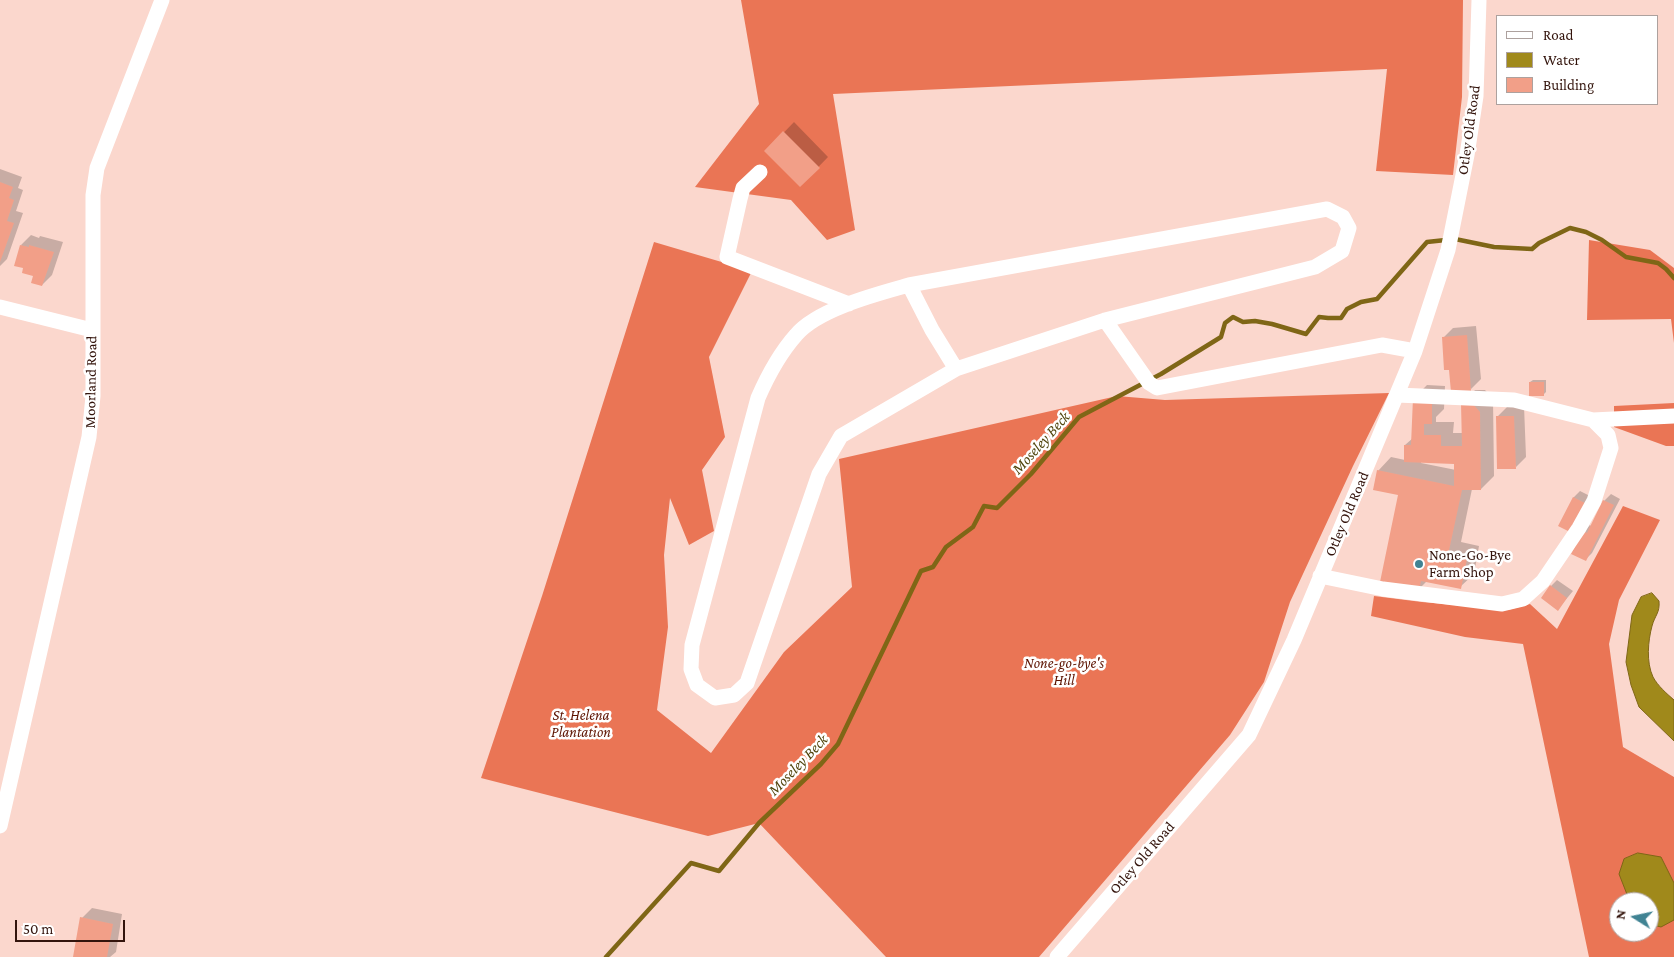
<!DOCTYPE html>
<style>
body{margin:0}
#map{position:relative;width:1674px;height:957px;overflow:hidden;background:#fbd7cd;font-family:"Crimson Pro",serif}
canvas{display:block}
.legend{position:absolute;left:1496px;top:15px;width:162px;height:90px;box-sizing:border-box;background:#fff;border:1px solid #ada19e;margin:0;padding:6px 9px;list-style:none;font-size:15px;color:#33140c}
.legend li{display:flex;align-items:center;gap:10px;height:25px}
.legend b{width:25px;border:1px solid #ada19e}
.north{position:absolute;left:1609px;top:892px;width:50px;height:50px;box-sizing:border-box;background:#fff;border:1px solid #ada19e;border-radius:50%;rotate:280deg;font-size:14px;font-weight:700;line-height:20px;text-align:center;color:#33140c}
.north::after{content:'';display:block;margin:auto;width:18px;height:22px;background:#408393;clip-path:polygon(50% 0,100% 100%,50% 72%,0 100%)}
.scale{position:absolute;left:15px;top:920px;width:110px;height:22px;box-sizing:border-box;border:2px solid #33140c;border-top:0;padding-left:6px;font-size:15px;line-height:18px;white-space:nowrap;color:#33140c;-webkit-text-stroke:4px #fff;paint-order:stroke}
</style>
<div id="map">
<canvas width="1674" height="957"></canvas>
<ul class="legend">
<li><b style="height:6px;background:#fff"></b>Road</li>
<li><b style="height:14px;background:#a0891b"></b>Water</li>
<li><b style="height:14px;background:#f29f88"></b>Building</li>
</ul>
<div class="north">N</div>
<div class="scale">50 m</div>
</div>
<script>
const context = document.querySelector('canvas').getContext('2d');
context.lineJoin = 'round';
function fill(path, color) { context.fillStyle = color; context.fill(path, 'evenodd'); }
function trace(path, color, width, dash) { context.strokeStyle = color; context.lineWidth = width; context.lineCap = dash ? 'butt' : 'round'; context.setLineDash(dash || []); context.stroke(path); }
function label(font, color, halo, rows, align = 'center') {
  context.font = font + ' "Crimson Pro",serif'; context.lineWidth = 5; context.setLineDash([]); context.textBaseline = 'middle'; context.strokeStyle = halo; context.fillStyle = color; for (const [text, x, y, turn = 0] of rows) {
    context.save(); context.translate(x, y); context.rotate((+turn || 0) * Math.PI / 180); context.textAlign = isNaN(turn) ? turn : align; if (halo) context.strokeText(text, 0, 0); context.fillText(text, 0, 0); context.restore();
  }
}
fill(new Path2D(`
 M741 0H1463L1462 97 1453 175 1376 171 1387 69 833 94 855 230 827 240 791 200 695 187 759 104Z
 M1589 240 1650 250 1674 268V343L1671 319 1587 320Z
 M654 242 752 271 709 357 725 437 702 470 714 531 689 545 670 498 664 555 668 627 657 710 711 753 784 652 852 587 839 459 1117 396 1165 400 1389 393 1353 466 1290 602 1264 682 1230 735 1039 957H886L759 823 708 836 481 778 542 596Z
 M1674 403V446H1666L1614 427V406Z
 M1623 506 1660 520 1619 600 1609 644 1623 747 1674 777V957H1589L1523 644 1465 637 1371 616 1374 596 1422 602 1508 610 1530 604 1557 629ZM1619 902H1649V932H1619Z`), '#ea7555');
const water = new Path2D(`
 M1652 593 1659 601C1660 613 1655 615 1652 626 1648 641 1646 662 1653 677 1658 686 1666 693 1674 700V741L1639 707 1631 685 1626 662 1632 615 1641 597Z
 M1638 853 1661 857 1674 883V920L1661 927 1649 924V902H1630L1619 874 1624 859Z`);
fill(water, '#a0891b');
trace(water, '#7f6616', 1);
fill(new Path2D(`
 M794 122 828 157 800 186 766 151Z
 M0 169 22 177 18 188 23 190 16 211 23 213 7 259 0 266Z
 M31 235 39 238 40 236 63 242 52 275 42 285 35 275 21 245Z
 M1476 326 1481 379 1471 389 1451 368 1443 338 1453 328Z
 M1533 380H1546V392L1544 394 1530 382Z
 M1427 385 1445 386 1444 409 1436 417V422H1454L1453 433H1463L1462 404 1475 390H1485L1493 399 1494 476 1481 489H1472L1461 542 1479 546 1474 574 1460 587 1427 581 1419 589 1399 494 1378 471 1391 457 1405 460V445L1413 438 1414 398ZM1421 462 1456 463V470L1421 463Z
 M1524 406 1526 457 1516 467 1497 417 1507 407Z
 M1580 491 1592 497 1560 526 1574 497Z
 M1611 494 1620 499 1592 553 1585 560 1584 531 1590 525 1591 526 1604 501Z
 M1557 580 1573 591 1558 609 1551 586Z
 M92 908 122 914 116 952 110 957H79L82 918Z`), '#0003');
trace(new Path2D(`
 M606 957 691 863 719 871 759 823 821 764 838 744 921 571 933 567 946 547 973 527 984 506 997 508 1031 474 1079 417 1161 374 1221 337 1225 323 1233 317 1243 322 1255 321 1272 324 1306 334 1319 317 1328 318H1341L1347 309 1361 302 1377 299 1427 242 1455 239 1494 247 1532 249 1539 243 1570 228 1586 232 1602 240 1626 257 1658 263 1666 269 1674 278`), '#7f6616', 4.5);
fill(new Path2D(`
 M783 131 820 168 800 187 764 151Z
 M0 182 13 187 9 198 14 200 7 221 14 223 0 262Z
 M20 245 29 247V245L54 252 42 286 31 283 33 276 22 273 23 268 14 266Z
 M1467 335 1471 391 1451 392 1449 370H1444L1442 337Z
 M1529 382H1544V396H1529Z
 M1413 398 1432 399V424H1424V435H1441V446H1462L1461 403H1472L1480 412 1481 490H1462L1448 555 1467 559 1461 589 1421 581 1419 590 1380 582 1398 495 1373 490 1377 470 1454 486V464L1404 462V445H1411Z
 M1496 416H1514L1516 469H1497Z
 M1573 497 1587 504 1572 533 1558 526Z
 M1603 500 1614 505 1586 561 1571 554 1583 531 1587 533Z
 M1550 585 1567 598 1558 611 1541 598Z
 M80 917 113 924 107 957H73Z`), '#f29f88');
trace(new Path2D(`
 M760 172 743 188 740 199 727 257 849 304
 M1327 209 1343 217 1349 228 1342 251 1315 267 1105 320 956 369 841 436 819 474 747 683 734 695 715 698 697 685 691 669 692 645 758 398C768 375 780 353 796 335 818 309 877 294 909 285Z
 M909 285 932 330 956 369
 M0 307 92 330
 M1105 320 1149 383 1157 388 1382 345 1415 351
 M1593 420 1674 416
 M1320 576 1383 589 1502 604 1523 599 1543 581 1579 528 1594 501 1611 448 1608 435 1593 420 1514 400 1397 395
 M0 826 89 437 93 396V195L97 168 162 0
 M1057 957 1249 735 1294 640 1415 351 1448 250 1467 155 1476 96 1479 0`), '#fff', 15);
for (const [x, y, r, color] of [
 [1419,564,5,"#408393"]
]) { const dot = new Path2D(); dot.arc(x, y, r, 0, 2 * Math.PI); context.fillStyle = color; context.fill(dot); trace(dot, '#fff', 2); }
label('15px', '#33140c', '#fff', [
 ["Otley Old Road",1469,130,-82],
 ["Moorland Road",91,382,-89],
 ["Otley Old Road",1347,514,-67],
 ["Otley Old Road",1142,858,-49]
]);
label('15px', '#33140c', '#fff', [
 ["None-Go-Bye",1429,555],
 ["Farm Shop",1429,572]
], 'left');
label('italic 15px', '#5d1300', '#fff', [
 ["None-go-bye's",1064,663],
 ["Hill",1064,680],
 ["St. Helena",581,715],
 ["Plantation",581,732]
]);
label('italic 16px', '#51450d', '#fff', [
 ["Moseley Beck",1041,443,-48],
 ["Moseley Beck",798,765,-46]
]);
</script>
